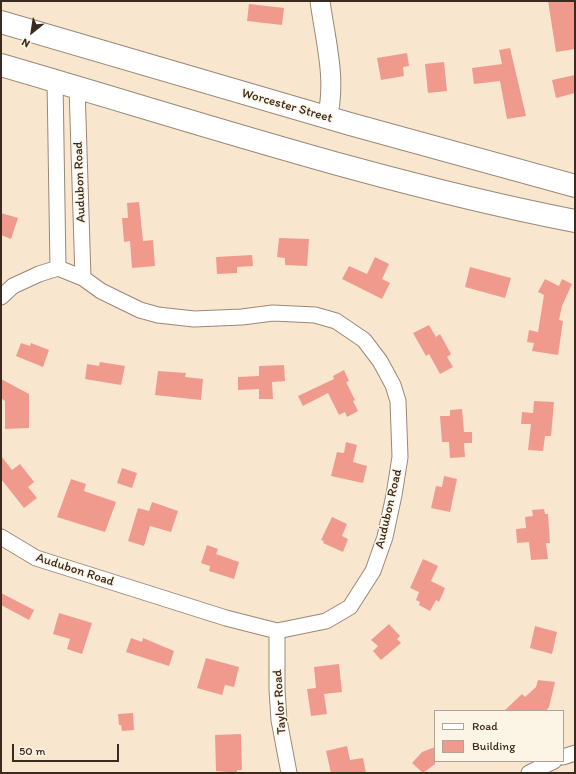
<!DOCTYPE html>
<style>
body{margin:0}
#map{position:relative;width:576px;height:774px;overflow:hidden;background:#f8e6cf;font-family:Itim,sans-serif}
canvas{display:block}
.frame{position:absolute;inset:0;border:2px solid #3b2a1e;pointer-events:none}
.legend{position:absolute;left:434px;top:710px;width:130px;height:52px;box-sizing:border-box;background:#fcf5e5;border:1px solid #afa495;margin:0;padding:5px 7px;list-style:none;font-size:12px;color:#3b2a1e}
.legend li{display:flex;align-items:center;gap:8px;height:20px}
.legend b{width:20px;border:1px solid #afa495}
.north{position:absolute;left:12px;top:12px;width:40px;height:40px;-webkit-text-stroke:3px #fcf5e5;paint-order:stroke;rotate:210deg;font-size:11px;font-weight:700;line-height:16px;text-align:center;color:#3b2a1e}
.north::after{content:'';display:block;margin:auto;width:14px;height:18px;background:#3b2a1e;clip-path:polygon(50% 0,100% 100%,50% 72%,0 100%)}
.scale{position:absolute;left:12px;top:744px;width:107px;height:18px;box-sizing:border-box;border:2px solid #3b2a1e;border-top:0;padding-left:5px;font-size:12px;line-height:14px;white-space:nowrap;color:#3b2a1e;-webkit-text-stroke:3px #fcf5e5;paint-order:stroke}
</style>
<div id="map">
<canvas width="576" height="774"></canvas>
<div class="frame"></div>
<ul class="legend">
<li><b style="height:5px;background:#fff"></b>Road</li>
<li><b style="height:11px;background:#f09a8e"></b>Building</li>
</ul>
<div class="north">N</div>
<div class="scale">50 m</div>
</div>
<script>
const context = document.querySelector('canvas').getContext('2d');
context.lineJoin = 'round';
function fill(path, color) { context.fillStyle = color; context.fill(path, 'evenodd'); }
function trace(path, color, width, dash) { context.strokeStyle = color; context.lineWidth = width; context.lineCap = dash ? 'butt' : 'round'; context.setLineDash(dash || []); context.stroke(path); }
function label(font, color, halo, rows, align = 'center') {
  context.font = font + ' Itim,sans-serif'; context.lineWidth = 3; context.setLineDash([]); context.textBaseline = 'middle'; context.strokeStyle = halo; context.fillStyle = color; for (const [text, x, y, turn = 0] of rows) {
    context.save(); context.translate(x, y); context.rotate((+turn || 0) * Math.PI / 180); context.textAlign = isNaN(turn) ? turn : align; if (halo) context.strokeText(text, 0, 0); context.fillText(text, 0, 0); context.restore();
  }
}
fill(new Path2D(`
 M548 1H575V49L556 52Z
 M249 4 284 8 282 25 247 21Z
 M510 48 526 116 507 119 500 81 474 84 472 68 502 64 499 50Z
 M407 53 409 66 403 67 404 76 381 80 377 58Z
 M444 62 447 91 428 93 425 64Z
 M575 75V93L556 98 552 80Z
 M139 202 143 241 153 240 155 266 132 268 130 241 124 242 122 218H128L127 203Z
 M1 213 18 218 11 239 1 235Z
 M279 238 309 239 307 266 285 265V258L277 257Z
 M252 255 253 266 237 267V273L217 274 216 257Z
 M375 257 389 264 382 279 390 283 382 299 342 279 349 266 367 274Z
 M470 267 511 278 505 298 465 287Z
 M545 279 559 286 562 279 572 284 562 306 559 320 563 321 558 355 532 351 534 343 527 342 529 330 538 332 544 295 538 292Z
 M429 325 436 337 440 334 451 354 447 357 453 367 440 374 429 354 426 356 413 333Z
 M21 343 30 346 31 343 49 350 43 367 16 356Z
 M100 362 125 366 121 385 85 379 87 364 99 366Z
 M284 365 285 381 272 382 273 399H259V389L238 390V377L259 376V366Z
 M344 370 349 381 346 382 355 400 353 401 358 411 347 417 345 412 339 415 328 393 303 406 298 396 334 379 333 376Z
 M158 371 186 373 185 377 203 379 201 400 155 395Z
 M1 379 29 394V428L5 429V401L1 398Z
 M534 401 554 402 551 436H545L543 451 528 450 531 424H521L522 412 533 413Z
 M462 409 464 432H472V443H464L465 457 450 458 449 442H442L440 416H450V410Z
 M346 442 357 445 353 462 367 466 363 483 331 476 337 452 344 453Z
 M1 456 12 470 20 464 34 482 28 487 37 498 24 508 1 479Z
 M122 468 137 473 132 488 117 483Z
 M444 476 457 479 450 512 431 508 436 486 442 487Z
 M71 479 86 484 84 491 116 502 105 532 57 517Z
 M152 502 178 511 171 532 150 526 144 546 128 541 138 508 149 511Z
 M544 509 545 514H548L550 543H546L548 559 531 560 529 542 517 543 516 529 526 528 525 517 533 516 532 510Z
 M332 517 347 524 342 536 348 539 343 552 323 543 324 541 321 540Z
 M207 545 218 549 216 554 239 562 234 579 209 571 210 566 201 563Z
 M423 559 438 566 431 581 445 588 439 602 436 600 430 611 419 605 420 602 416 600 419 592 410 588Z
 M1 593 34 610 29 620 1 605Z
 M59 613 92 623 82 654 67 649 70 639 53 634Z
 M389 624 400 636 397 639 401 643 381 660 373 651 378 646 371 640Z
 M535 626 557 632 552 654 530 648Z
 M131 638 142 642 143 638 174 651 169 666 126 652Z
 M206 658 239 667 234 687 225 685 222 695 197 688Z
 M339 664 342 692 324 694 327 714 311 716 307 689 316 688 314 667Z
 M538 680 555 682 549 707 546 711H504L522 694 525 697 536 687Z
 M133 713 134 730 122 731 121 725H119L118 714Z
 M241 734 242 770H237V773L216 771 215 735Z
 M347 746 350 760 363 758 366 773H331L326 751Z
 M435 747V764L423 773 412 763 422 752Z`), '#f09a8e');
const minor = new Path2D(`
 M55 80 58 268
 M77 87 83 278
 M1 297 13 286 39 274 58 268 83 278 101 291 140 310 158 315 194 319 242 317 273 313 315 315 336 321 364 340 380 361 393 385 398 401 400 457 394 495 385 537 373 571 350 607 326 621 277 631 226 618 36 558 1 537
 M277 631V689L279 720 289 773
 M563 757 575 753
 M529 773 554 761`);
const major = new Path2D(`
 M320 1C325 39 337 80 327 118`);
const highway = new Path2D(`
 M1 22 350 124 575 186
 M1 65C191 120 380 183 575 221`);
trace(minor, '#9a8876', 17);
trace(major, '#9a8876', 21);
trace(highway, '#9a8876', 24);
trace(minor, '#fff', 15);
trace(major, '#fff', 19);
trace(highway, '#fff', 22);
label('13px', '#3b2a1e', '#fcf5e5', [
 ["Worcester Street",287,106,16],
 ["Audubon Road",80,182,-92],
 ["Audubon Road",389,509,-77],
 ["Audubon Road",75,570,18],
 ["Taylor Road",280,702,-94]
]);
</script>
